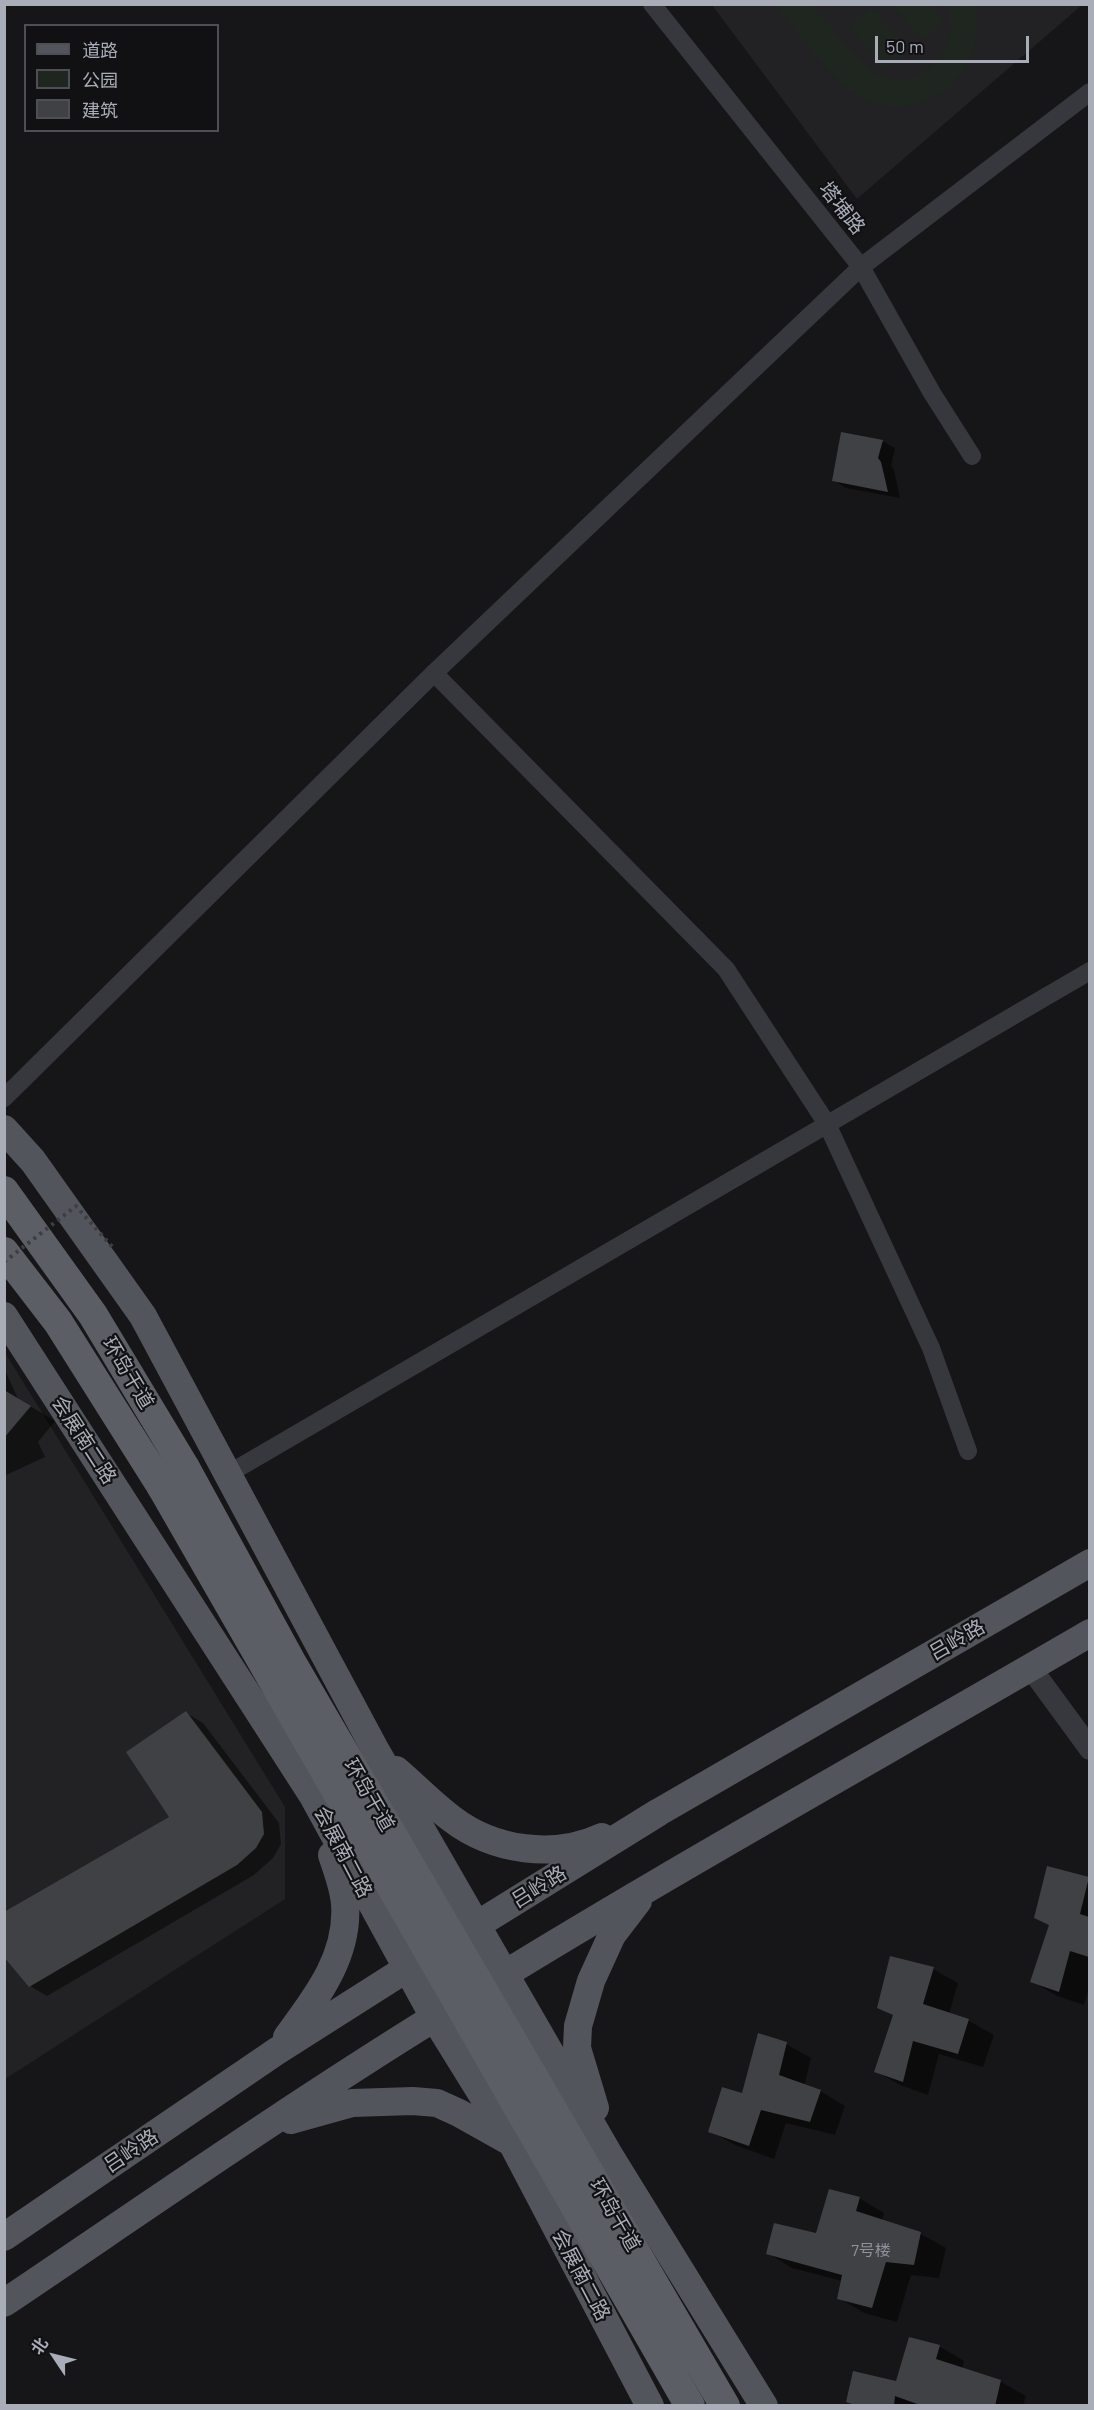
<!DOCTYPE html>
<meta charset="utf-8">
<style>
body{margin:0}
#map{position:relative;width:1094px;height:2410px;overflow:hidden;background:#161618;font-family:Barlow,"Noto Sans SC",sans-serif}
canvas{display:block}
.frame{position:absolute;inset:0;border:6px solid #a8adb8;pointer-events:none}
.legend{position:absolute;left:24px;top:24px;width:195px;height:108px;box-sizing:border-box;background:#111113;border:2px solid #4d4f55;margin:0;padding:8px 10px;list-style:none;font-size:18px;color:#a8adb8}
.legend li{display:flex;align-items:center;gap:12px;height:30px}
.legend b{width:30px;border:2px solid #4d4f55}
.north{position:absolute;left:24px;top:2326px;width:60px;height:60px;-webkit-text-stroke:4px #111113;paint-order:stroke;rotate:305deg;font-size:16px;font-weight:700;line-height:24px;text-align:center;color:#a8adb8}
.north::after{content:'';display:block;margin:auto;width:21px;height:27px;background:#a8adb8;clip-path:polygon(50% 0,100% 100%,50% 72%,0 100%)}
.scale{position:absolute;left:875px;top:36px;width:154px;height:27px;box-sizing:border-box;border:3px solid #a8adb8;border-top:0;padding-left:8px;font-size:18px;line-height:21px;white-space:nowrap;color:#a8adb8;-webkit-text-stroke:4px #111113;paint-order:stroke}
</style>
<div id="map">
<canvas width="1094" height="2410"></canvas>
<div class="frame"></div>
<ul class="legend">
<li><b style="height:8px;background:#53555c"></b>道路</li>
<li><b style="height:16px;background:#1e261f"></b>公园</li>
<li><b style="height:16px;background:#404145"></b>建筑</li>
</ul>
<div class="north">北</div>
<div class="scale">50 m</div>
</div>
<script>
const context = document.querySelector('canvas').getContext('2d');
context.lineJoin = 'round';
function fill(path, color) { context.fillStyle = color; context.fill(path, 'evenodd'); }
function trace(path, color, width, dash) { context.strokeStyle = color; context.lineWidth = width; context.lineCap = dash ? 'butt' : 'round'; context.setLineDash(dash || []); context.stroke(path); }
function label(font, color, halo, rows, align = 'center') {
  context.font = font + ' Barlow,"Noto Sans SC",sans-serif'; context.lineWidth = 4.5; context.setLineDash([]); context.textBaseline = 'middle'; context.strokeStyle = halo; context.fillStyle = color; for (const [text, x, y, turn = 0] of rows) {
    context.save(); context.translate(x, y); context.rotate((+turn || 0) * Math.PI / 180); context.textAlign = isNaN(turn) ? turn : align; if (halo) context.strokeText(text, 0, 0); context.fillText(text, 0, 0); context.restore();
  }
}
fill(new Path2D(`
 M712 5H1082L857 199Z
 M4 1351 285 1807V1899L5 2079Z`), '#222225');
fill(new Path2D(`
 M775 5H813C829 23 856 62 876 73 920 97 966 48 946 5H974C992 69 924 130 863 98 832 82 798 32 775 5Z
 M893 5H931L945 21 922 40Z
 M871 7 908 51 885 70 849 26Z`), '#1e261f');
fill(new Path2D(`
 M882 441 895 448 891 466 894 470 900 498 846 488 833 480Z
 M4 1368 18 1399 55 1421 38 1442 45 1457 4 1476Z
 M186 1713 203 1723 279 1823 281 1844 273 1858 254 1875 47 1996 30 1986 171 1818Z
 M1048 1868 1090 1879V1985L1084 2005 1057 1996 1032 1981 1051 1926Z
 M891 1958 933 1969 958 1983 949 2014 969 2021 994 2035 983 2067 939 2054 928 2095 900 2085 875 2071 894 2016Z
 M786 2044 811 2058 804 2086 820 2091 845 2106 835 2135 786 2123 774 2159 735 2145 710 2131Z
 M859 2198 884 2213 882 2221 921 2234 946 2248 939 2278 911 2275 897 2322 864 2313 839 2298 842 2281 792 2268 768 2253 817 2235Z
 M939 2346 964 2361 962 2369 1001 2382 1026 2396 1023 2406H855L847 2401 897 2383Z`), '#0007');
fill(new Path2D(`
 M841 432 883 440 878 458 881 462 888 492 832 481Z
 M4 1390 31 1406 4 1438Z
 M186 1711 262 1812 264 1834 256 1848 237 1865 29 1987 4 1957V1912L169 1817 126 1752Z
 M1047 1866 1089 1877 1080 1914 1089 1917V1957L1070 1951 1059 1992 1030 1982 1049 1925 1034 1918Z
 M890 1956 934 1967 923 2004 969 2019 958 2054 913 2041 903 2082 874 2072 893 2015 877 2008Z
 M758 2033 787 2042 779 2075 821 2090 810 2122 761 2110 749 2146 708 2132 722 2087 742 2093Z
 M829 2189 860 2197 856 2211 921 2232 914 2265 886 2262 872 2308 837 2299 842 2275 766 2254 774 2223 816 2233Z
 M909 2337 940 2345 936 2359 1001 2380 995 2406H923L895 2396 894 2406H858L846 2402 853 2371 896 2381Z`), '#404145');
trace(new Path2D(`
 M652 4 861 267 932 393 972 456
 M434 673 726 969 827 1124 931 1348 968 1451
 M4 1098 434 673 861 267 1090 92
 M228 1474 1090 971`), '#37383d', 18);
trace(new Path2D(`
 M1030 1667 1090 1749`), '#37383d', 22);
trace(new Path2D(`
 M4 1129 33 1161 143 1316 376 1751 608 2153 764 2406
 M4 1316 313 1796 434 2017 512 2143 650 2406
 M396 1770C415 1786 432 1804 452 1819 494 1851 554 1859 602 1837
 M287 2037C316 1998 349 1956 345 1904 344 1888 337 1870 332 1855
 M595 2108 577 2048 578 2026 591 1981 612 1935 638 1901
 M291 2120 352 2103 413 2101 437 2103 459 2113 509 2141
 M4 2237 277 2051 406 1969 659 1812 1090 1563
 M4 2303C148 2206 290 2107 437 2016 651 1882 872 1760 1090 1633`), '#53555c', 28);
trace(new Path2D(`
 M4 1191 93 1315 185 1468
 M4 1252 58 1322 162 1487`), '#5b5e65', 30);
trace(new Path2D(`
 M4 1262 76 1206 115 1250`), '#3d3f44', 4, [3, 4.5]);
trace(new Path2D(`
 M185 1468 290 1660 725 2406
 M162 1487 690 2406`), '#5b5e65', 30);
label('16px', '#8e929b', null, [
 ["7号楼",871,2251]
]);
label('20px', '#a8adb8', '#111113', [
 ["塔埔路",842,208,52],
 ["环岛干道",128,1373,59],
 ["会展南二路",84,1440,57],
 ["吕岭路",957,1640,-30],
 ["环岛干道",369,1795,60],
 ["会展南二路",343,1852,62],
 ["吕岭路",539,1887,-32],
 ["吕岭路",131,2151,-34],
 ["环岛干道",615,2215,60],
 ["会展南二路",581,2275,62]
]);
</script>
